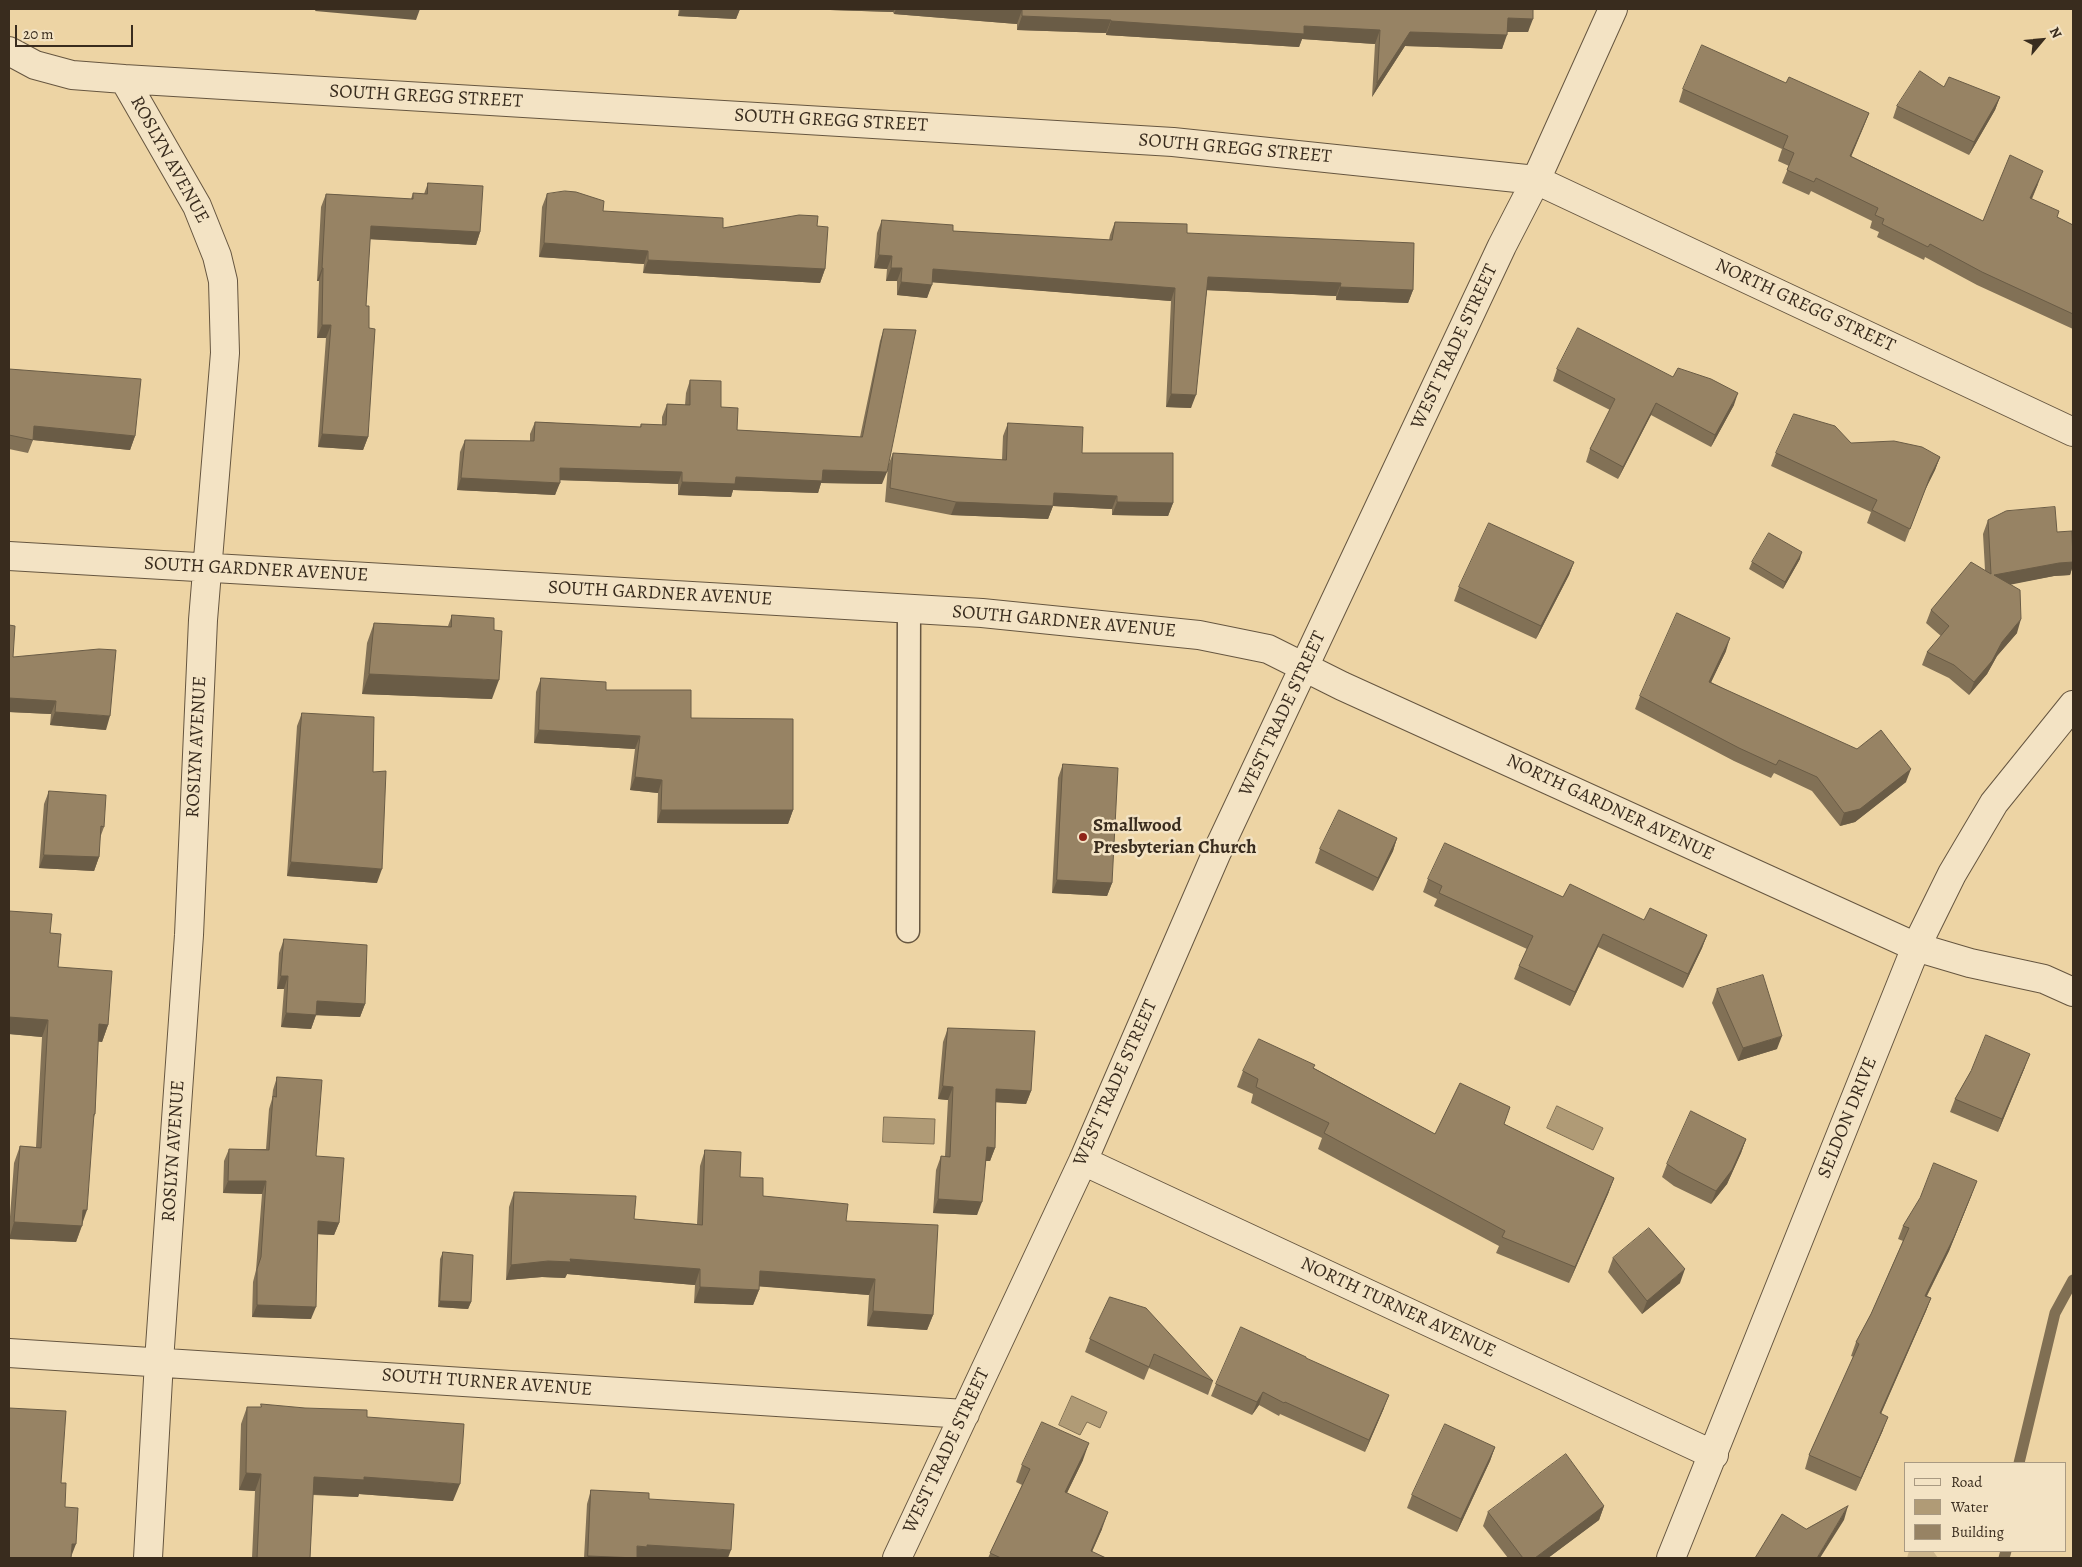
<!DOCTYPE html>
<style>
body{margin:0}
#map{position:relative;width:2082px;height:1567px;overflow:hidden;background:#edd4a4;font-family:Alegreya,serif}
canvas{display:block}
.frame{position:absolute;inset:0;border:10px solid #392c1e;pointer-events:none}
.legend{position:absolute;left:1904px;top:1462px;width:162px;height:90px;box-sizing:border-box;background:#f3e3c4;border:1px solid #a99a82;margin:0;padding:6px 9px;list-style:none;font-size:15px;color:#392c1e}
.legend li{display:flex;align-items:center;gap:10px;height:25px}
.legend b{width:25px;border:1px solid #a99a82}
.north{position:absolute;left:2017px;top:15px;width:50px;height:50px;-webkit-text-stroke:4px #f3e3c4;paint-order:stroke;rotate:62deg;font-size:14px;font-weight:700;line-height:20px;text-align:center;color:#392c1e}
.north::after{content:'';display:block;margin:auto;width:18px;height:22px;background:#392c1e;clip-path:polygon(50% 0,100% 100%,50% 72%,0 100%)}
.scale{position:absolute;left:15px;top:25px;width:118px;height:22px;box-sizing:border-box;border:2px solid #392c1e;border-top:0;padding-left:6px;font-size:15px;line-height:18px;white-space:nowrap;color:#392c1e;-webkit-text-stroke:4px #f3e3c4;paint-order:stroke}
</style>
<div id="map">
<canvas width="2082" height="1567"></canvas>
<div class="frame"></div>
<ul class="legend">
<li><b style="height:6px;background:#f3e3c4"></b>Road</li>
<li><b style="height:14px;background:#b09b76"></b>Water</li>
<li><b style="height:14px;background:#978364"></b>Building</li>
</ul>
<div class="north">N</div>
<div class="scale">20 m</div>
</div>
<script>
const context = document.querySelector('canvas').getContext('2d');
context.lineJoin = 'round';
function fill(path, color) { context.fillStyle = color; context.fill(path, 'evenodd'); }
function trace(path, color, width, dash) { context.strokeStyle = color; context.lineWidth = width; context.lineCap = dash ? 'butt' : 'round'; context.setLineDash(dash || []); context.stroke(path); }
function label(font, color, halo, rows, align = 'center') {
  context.font = font + ' Alegreya,serif'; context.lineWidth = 5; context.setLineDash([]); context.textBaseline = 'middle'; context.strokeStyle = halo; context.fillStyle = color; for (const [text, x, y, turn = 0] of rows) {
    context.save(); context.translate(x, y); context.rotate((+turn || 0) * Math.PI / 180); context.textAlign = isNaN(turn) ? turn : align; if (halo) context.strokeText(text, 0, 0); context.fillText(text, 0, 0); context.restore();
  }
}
fill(new Path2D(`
 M1909 1551H1933L1938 1558H1907Z`), '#ceb78d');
const water = new Path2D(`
 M1557 1106 1603 1128 1593 1150 1547 1128Z
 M884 1117 935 1119 934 1144 883 1142Z
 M1072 1396 1107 1412 1100 1428 1087 1422 1080 1435 1059 1425Z`);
fill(water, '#b09b76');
trace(water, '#806f53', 1);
trace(new Path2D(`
 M2019 1463 2055 1313 2073 1280
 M2004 1558 2006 1551`), '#806f53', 11);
const service = new Path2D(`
 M908 931 909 609`);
const minor = new Path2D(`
 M9 51 35 65 72 75 124 79 197 206 217 256 223 281 225 353 203 620 189 935 159 1361 148 1558
 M124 79 1173 142 1536 180 2073 432
 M9 556 982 613 1199 635 1268 649 1342 686 1916 947 1970 963 2044 979 2073 992
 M1083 1161 1714 1455
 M9 1353 965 1414
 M897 1558 1083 1161 1217 852 1502 246 1536 180 1613 9
 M1671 1558 1916 947 1952 874 1994 803 2073 705`);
trace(service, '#665640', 25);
trace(minor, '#665640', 30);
trace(service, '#f3e3c4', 22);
trace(minor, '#f3e3c4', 28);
fill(new Path2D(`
 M679 9H740L736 19 678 16Z
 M799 9H1533L1528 32H1507L1502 49 1405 46 1372 97 1375 44 1302 39 1299 47 1106 35V33L1017 30V24L894 14 893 12Z
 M1786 83 1869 113 1851 156 1983 221 2038 184 2032 199 2057 217 2073 225V329L1977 285 1925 257 1924 260 1877 237 1879 232 1870 228 1872 221 1811 191 1809 195 1782 183 1789 166 1778 161 1782 149 1679 102 1683 89Z
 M1944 87 2000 97 1995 110 1969 155 1893 118 1897 106Z
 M428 183 480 232 476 245 370 239 366 306 368 437 363 450 318 447 326 338H317L319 281H317L321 207 326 194 411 199 413 193 424 194Z
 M547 194 603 211 723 228 817 226 825 269 820 283 643 273 644 264 539 257 542 207Z
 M882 220 953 231 1109 240 1110 235 1115 222 1187 233 1413 290 1408 303 1336 300V296L1207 290 1191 408 1166 407 1171 301 932 282 927 298 897 295V281H886L887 269 874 268 877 233Z
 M884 329 882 484 821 483 818 493 733 490 731 497 678 495V484L560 480 555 495 457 490 460 452 465 440 530 441V434L535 422 640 427 641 424 662 425V417L667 404 685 405 686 393 690 380 737 430 860 437 880 341Z
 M9 369 135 436 130 450 33 440 28 453 9 449Z
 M1557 369 1673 377 1734 405 1711 447 1651 415 1618 479 1586 462 1590 449 1610 410 1553 381Z
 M1008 423 1082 453 1173 503 1168 516 1112 515V509L1053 506 1048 519 951 515 885 502 888 466 893 453 1002 460 1003 436Z
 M1851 443 1940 457 1935 470 1925 490 1905 542 1867 523 1871 512 1771 466 1776 453Z
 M1988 520 2057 532 2073 543V565L2070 575 2054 576 2010 584 2017 633 1997 656 1987 674 1969 695 1949 678 1922 665 1927 652 1941 636 1926 623 1931 610 1985 570 1983 534Z
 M1800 559 1783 589 1749 569 1752 562Z
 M1574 562 1569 575 1536 639 1454 601 1459 587Z
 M452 615 492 699 362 694 367 643 374 623 448 626Z
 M9 625 13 657 106 730 50 725 51 714 9 712Z
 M1726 651 1711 682 1906 782 1855 822 1840 826 1812 791 1774 773 1771 778 1734 761 1635 709 1640 696Z
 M541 678 606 690 691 718 793 810 788 824 657 823 658 793 630 790 635 749 534 743 536 692Z
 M302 713 373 772 377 883 287 876 297 726Z
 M1063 764 1112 883 1107 896 1052 893 1058 778Z
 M49 791 104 827 100 838 99 857 94 871 39 868 44 804Z
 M1397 838 1393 851 1373 891 1315 863 1320 849Z
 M1428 879 1563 897 1644 920 1707 935 1702 948 1683 988 1598 947 1570 1006 1514 979 1519 966 1527 949 1434 906 1437 899 1423 892Z
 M9 911 50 933 58 967 108 1025 102 1042 98 1041 95 1114 93 1120 82 1226 76 1242 9 1239V1230L14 1163 20 1146 36 1147 42 1037 9 1034Z
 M284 939 365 1004 360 1017 316 1015 311 1029 281 1027 284 989H277L279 953Z
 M1717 989 1777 1049 1738 1061 1712 1003Z
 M948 1028 1031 1091 1026 1104 996 1102 995 1148 990 1161H986L977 1215 933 1213 936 1170 941 1156H945L948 1100 938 1099 943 1042Z
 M2025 1067 1998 1132 1950 1112 1955 1099 1971 1071Z
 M1314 1068 1435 1134 1504 1124 1614 1178 1608 1194 1569 1283 1496 1253 1499 1246 1318 1149 1322 1138 1251 1103 1253 1094 1237 1087 1243 1071Z
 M277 1077 316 1156 339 1223 334 1235 318 1234 311 1319 252 1317 253 1282 256 1270 262 1194 223 1193 224 1161 229 1149H266L269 1109 272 1099 273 1090Z
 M1746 1139 1741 1153 1727 1184 1711 1204 1674 1186 1662 1177 1667 1164Z
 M705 1150 740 1177 763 1196 846 1221 933 1315 927 1330 867 1326 869 1295 759 1286V1290L753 1305 694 1303 695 1285 567 1274 565 1278 542 1277 506 1280 509 1207 514 1192 634 1219 697 1224 700 1166Z
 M1972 1194 1949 1251 1927 1296 1931 1298 1926 1311 1881 1414 1883 1430 1856 1491 1805 1469 1809 1455 1854 1357 1851 1356 1856 1342 1871 1314 1903 1241 1898 1239 1903 1226Z
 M443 1252 471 1302 468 1309 438 1307 440 1259Z
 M1613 1258 1680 1283 1642 1314 1608 1272Z
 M1110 1297 1213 1381 1208 1395 1149 1368 1144 1380 1085 1352 1090 1339Z
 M1306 1359 1384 1408 1365 1452 1280 1414 1279 1416 1259 1405 1252 1415 1211 1396 1216 1384Z
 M247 1407 367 1417 453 1501 359 1494 358 1497 313 1495 310 1558H252L255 1491 239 1490 241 1424Z
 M1495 1447 1490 1461 1457 1532 1407 1508 1412 1495Z
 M1083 1460 1067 1493 1102 1529 1092 1552 1106 1558H988L1022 1485 1016 1482 1022 1465Z
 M591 1490 649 1499 728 1558H584L587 1504Z
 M1604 1506 1599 1520 1548 1558H1508L1483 1526 1488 1512Z`), '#827156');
fill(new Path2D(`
 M316 9H420L416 20 315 11Z
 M681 9H740L736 19 678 16Z
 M799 9H895L893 12Z
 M896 9H1008L1022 10 1017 24 894 14Z
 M1022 16 1111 20 1106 33 1017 30Z
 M1508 18 1533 19 1528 32H1503Z
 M1111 21 1304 26 1380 30 1375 44 1302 39 1299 47 1106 35Z
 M1410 32 1507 35 1502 49 1405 46 1372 97 1377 83Z
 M2000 97 1995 110 1969 155 1974 142Z
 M1869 113 1864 126 1846 169 1850 156Z
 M2043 171 2038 184 2026 211 2030 198Z
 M371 226 480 232 476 245 366 239Z
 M544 243 648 251 644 264 539 257Z
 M879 255 892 256 887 269 874 268Z
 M648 260 825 269 820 283 643 273Z
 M322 268H323L319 281H317Z
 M891 268H902L897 281H886Z
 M933 269 1175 288 1171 301 928 282Z
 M1208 277 1341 283 1336 296 1203 290Z
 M901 282 932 285 927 298 897 295Z
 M1340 287 1413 290 1408 303 1336 300Z
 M322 325H331L326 338H317Z
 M1738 393 1734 405 1711 447 1715 435Z
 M1171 394 1196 395 1191 408 1166 407Z
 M1656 403 1651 415 1618 479 1623 467Z
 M34 426 135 436 130 450 33 440Z
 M322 434 368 437 363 450 318 447Z
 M1940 457 1935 470 1925 490 1905 542 1930 477Z
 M560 468 682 472 678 484 556 480Z
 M823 470 887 472 882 484 821 483 818 493 733 490 731 497 678 495 682 482Z
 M461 478 560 483 555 495 457 490Z
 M1054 493 1117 496 1112 509 1053 506 1048 519 951 515 956 502Z
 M1117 502 1173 503 1168 516 1112 515Z
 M1802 552 1800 559 1783 589 1785 582Z
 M1574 562 1569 575 1536 639 1541 626Z
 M2073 562V565L2070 575 2054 576 1989 589 1994 575 2059 563Z
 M2021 619 2017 633 1997 656 1987 674 1969 695 1974 682 2002 642Z
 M1730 638 1726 651 1705 695 1709 682Z
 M369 674 499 680 492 699 362 694Z
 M9 698 56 701 51 714 9 712Z
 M55 712 110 716 106 730 50 725Z
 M539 730 640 736 635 749 534 743Z
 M1911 769 1906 782 1855 822 1840 826 1844 813Z
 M635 777 662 780 658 793 630 790Z
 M661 810H793L788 824 657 823Z
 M1397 838 1393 851 1373 891 1378 878Z
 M44 855 99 857 94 871 39 868Z
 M291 862 382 869 377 883 287 876Z
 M1057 880 1112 883 1107 896 1052 893Z
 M1603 934 1598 947 1570 1006 1575 992Z
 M1707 935 1702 948 1683 988 1688 974Z
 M281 976H288L284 989H277Z
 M317 1001 365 1004 360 1017 313 1015Z
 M286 1013 316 1015 311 1029 281 1027Z
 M9 1017 48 1020 42 1037 9 1034Z
 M99 1024 108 1025 102 1042 93 1041Z
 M1782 1036 1777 1049 1738 1061 1743 1048Z
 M2030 1054 2025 1067 1998 1132 2002 1119Z
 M943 1086 953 1087 948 1100 938 1099Z
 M996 1089 1031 1091 1026 1104 991 1102Z
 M1746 1139 1741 1153 1727 1184 1711 1204 1716 1191Z
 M987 1147 995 1148 990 1161H982Z
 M1614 1178 1608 1194 1569 1283 1575 1267Z
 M228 1181H266L262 1194 223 1193Z
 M1977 1181 1949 1251 1920 1309 1925 1296Z
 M938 1199 982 1202 977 1215 933 1213Z
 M83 1210H87L76 1242 9 1239 14 1222Z
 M318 1221 339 1223 334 1235 314 1234Z
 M570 1259 700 1269 695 1285 567 1274 565 1278 542 1277 506 1280 511 1265Z
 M1685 1269 1680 1283 1642 1314 1647 1301Z
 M760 1271 875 1279 869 1295 754 1286Z
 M700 1287 759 1290 753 1305 694 1303Z
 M1931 1298 1926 1311 1875 1427 1880 1413Z
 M440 1301 471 1302 468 1309 438 1307Z
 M257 1305 316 1307 311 1319 252 1317Z
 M873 1311 933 1315 927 1330 867 1326Z
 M1263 1392 1259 1405 1252 1415 1257 1402Z
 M1389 1395 1384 1408 1365 1452 1369 1440Z
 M1888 1417 1883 1430 1856 1491 1861 1478Z
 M1089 1443 1083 1460 1059 1509 1065 1492Z
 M1495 1447 1490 1461 1457 1532 1461 1519Z
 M246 1473 261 1474 255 1491 239 1490Z
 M314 1477H364L460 1484 453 1501 359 1494 358 1497 308 1494Z
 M1604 1506 1599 1520 1548 1558H1535Z
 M1848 1506 1844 1520 1820 1558H1817Z
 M1108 1512 1102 1529 1089 1558 1091 1551Z
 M72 1544H76L71 1557Z
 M647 1545 731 1550 728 1558H587L588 1556Z`), '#6a5c46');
const building = new Path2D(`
 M1008 9H1533V19L1508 18 1507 35 1410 32 1377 83 1380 30 1304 26V34L1111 21V20L1022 16V10Z
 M1702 45 1786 83 1789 77 1869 113 1850 156 1983 221 2010 155 2043 171 2030 198 2059 211 2057 217 2073 225V314L1982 272 1930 244 1928 247 1882 224 1884 219 1875 215 1878 208 1816 178 1814 182 1787 170 1794 153 1783 148 1788 136 1683 89Z
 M1920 71 1944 87 1949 77 2000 97 1974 142 1897 106Z
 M428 183 483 186 480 232 371 226 366 306H369V328L375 329 368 437 322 434 331 325H322L323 268H322L326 194 413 199V193L427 194Z
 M565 191 576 192 604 201 603 211 723 218V228L799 215 818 216 817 226 828 227 825 269 648 260V251L544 243 547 194Z
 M882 220 953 225V231L1112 240 1115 222 1187 224V233L1414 243 1413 290 1340 287 1341 283 1208 277 1196 395 1171 394 1175 288 933 269 932 285 901 282 902 268H891L892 256 879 255Z
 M1578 328 1673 377 1678 368 1711 379 1738 393 1715 435 1656 403 1623 467 1590 449 1615 399 1557 369Z
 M884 329 916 330 887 472 823 470 822 481 736 477 735 484 682 482V472L560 468V483L461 478 465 440 534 441 535 422 641 427V424L666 425 667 404 690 405V380L721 381V407L738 408 737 430 862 437Z
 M9 369 141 379 135 436 34 426 33 440 9 435Z
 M1794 414 1835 426 1851 443 1894 441 1922 447 1940 457 1930 477 1910 529 1872 510 1877 500 1776 453Z
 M1008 423 1083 427 1082 453H1173V503L1117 502V496L1054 493 1053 506 956 502 890 488 893 453 1006 460Z
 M2055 507 2057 532 2072 531 2073 562 2059 563 1994 575 2020 590 2021 619 2002 642 1992 661 1974 682 1954 665 1927 652 1949 626 1931 610 1971 562 1991 574 1988 520 2006 511Z
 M1489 523 1574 562 1541 626 1459 587Z
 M1769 533 1802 552 1785 582 1752 562Z
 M1677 613 1730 638 1709 682 1857 749 1881 730 1911 769 1860 809 1844 813 1817 777 1779 760 1776 765 1739 748 1640 696Z
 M452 615 494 618V630L502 631 499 680 369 674 374 623 451 627Z
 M9 625 15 626 13 657 99 649 116 650 110 716 55 712 56 701 9 698Z
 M541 678 606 682V690H691V718L793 719V810H661L662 780 635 777 640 736 539 730Z
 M302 713 374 717 373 772 386 771 382 869 291 862Z
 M1063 764 1118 768 1112 883 1057 880Z
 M49 791 106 795 104 827 101 826 99 857 44 855Z
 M1339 810 1397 838 1378 878 1320 849Z
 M1445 843 1563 897 1570 884 1644 920 1650 908 1707 935 1688 974 1603 934 1575 992 1519 966 1533 936 1439 893 1442 886 1428 879Z
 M9 911 52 914 50 933 61 934 58 967 112 971 108 1025 99 1024 95 1114H94L87 1210H83L82 1226 14 1222 20 1146 41 1148 48 1020 9 1017Z
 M284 939 367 945 365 1004 317 1001 316 1015 286 1013 288 976H281Z
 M1763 975 1782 1036 1743 1048 1717 989Z
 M948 1028 1035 1031 1031 1091 996 1089 995 1148 987 1147 982 1202 938 1199 941 1156 950 1157 953 1087 943 1086Z
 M1986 1035 2030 1054 2002 1119 1955 1099 1971 1071Z
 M1259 1039 1315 1065 1313 1068 1435 1134 1460 1083 1510 1107 1504 1124 1614 1178 1575 1267 1502 1237 1505 1231 1324 1133 1329 1123 1256 1087 1258 1079 1243 1071Z
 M277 1077 322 1080 316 1156 344 1158 339 1223 318 1221 316 1307 257 1305V1269L261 1257 266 1181H228L229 1149 269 1150 273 1096 276 1097Z
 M1691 1111 1746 1139 1732 1170 1716 1191 1679 1172 1667 1164Z
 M705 1150 741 1152 740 1177 763 1178V1196L848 1204 846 1221 938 1225 933 1315 873 1311 875 1279 760 1271 759 1290 700 1287V1269L570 1259 571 1262 548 1261 511 1265 514 1192 636 1196 634 1219 702 1225Z
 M1934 1163 1977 1181 1954 1237 1925 1296 1931 1298 1880 1413 1888 1417 1861 1478 1809 1455 1859 1344 1856 1342 1871 1314 1909 1228 1903 1226 1920 1198Z
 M1649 1228 1685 1269 1647 1301 1613 1258Z
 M443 1252 473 1255 471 1302 440 1301Z
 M1110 1297 1146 1308 1213 1381 1154 1354 1149 1367 1090 1339Z
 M1241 1327 1306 1357V1358L1389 1395 1369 1440 1285 1402 1284 1403 1263 1392 1257 1402 1216 1384Z
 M261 1404 305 1408 367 1410V1417L464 1424 460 1484 364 1477V1480L314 1477 310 1558H257L261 1474 246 1473 247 1407H261Z
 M9 1408 66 1411 61 1483H66L65 1507 78 1508 76 1544H72L71 1558H9Z
 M1042 1422 1089 1443 1065 1492 1108 1512 1091 1551 1106 1558H1001L990 1553 1030 1469 1022 1465Z
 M1445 1424 1495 1447 1461 1519 1412 1495Z
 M1566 1454 1604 1506 1535 1558H1523L1488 1512Z
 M591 1490 649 1493V1499L734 1504 731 1550 647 1545V1547L637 1546V1558L588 1556Z
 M1848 1506 1817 1558H1755L1782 1514 1806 1529Z`);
fill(building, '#978364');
trace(building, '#6a5c46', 1);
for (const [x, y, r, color] of [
 [1083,837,5,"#8f2418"]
]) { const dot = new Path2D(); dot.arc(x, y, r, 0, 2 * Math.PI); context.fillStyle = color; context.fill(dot); trace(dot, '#f3e3c4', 2); }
label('19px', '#392c1e', '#f3e3c4', [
 ["SOUTH GREGG STREET",426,97,3],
 ["SOUTH GREGG STREET",831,121,3],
 ["SOUTH GREGG STREET",1235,149,5],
 ["ROSLYN AVENUE",169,160,61],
 ["NORTH GREGG STREET",1805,306,25],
 ["WEST TRADE STREET",1455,347,-65],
 ["SOUTH GARDNER AVENUE",256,570,3],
 ["SOUTH GARDNER AVENUE",660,594,3],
 ["SOUTH GARDNER AVENUE",1064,622,5],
 ["WEST TRADE STREET",1283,714,-65],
 ["ROSLYN AVENUE",197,747,-87],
 ["NORTH GARDNER AVENUE",1610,808,25],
 ["WEST TRADE STREET",1116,1083,-66],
 ["SELDON DRIVE",1848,1118,-68],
 ["ROSLYN AVENUE",174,1151,-86],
 ["NORTH TURNER AVENUE",1398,1308,25],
 ["SOUTH TURNER AVENUE",487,1383,4],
 ["WEST TRADE STREET",947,1451,-65]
]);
label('bold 19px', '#392c1e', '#f3e3c4', [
 ["Smallwood",1093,826],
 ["Presbyterian Church",1093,848]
], 'left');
</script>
